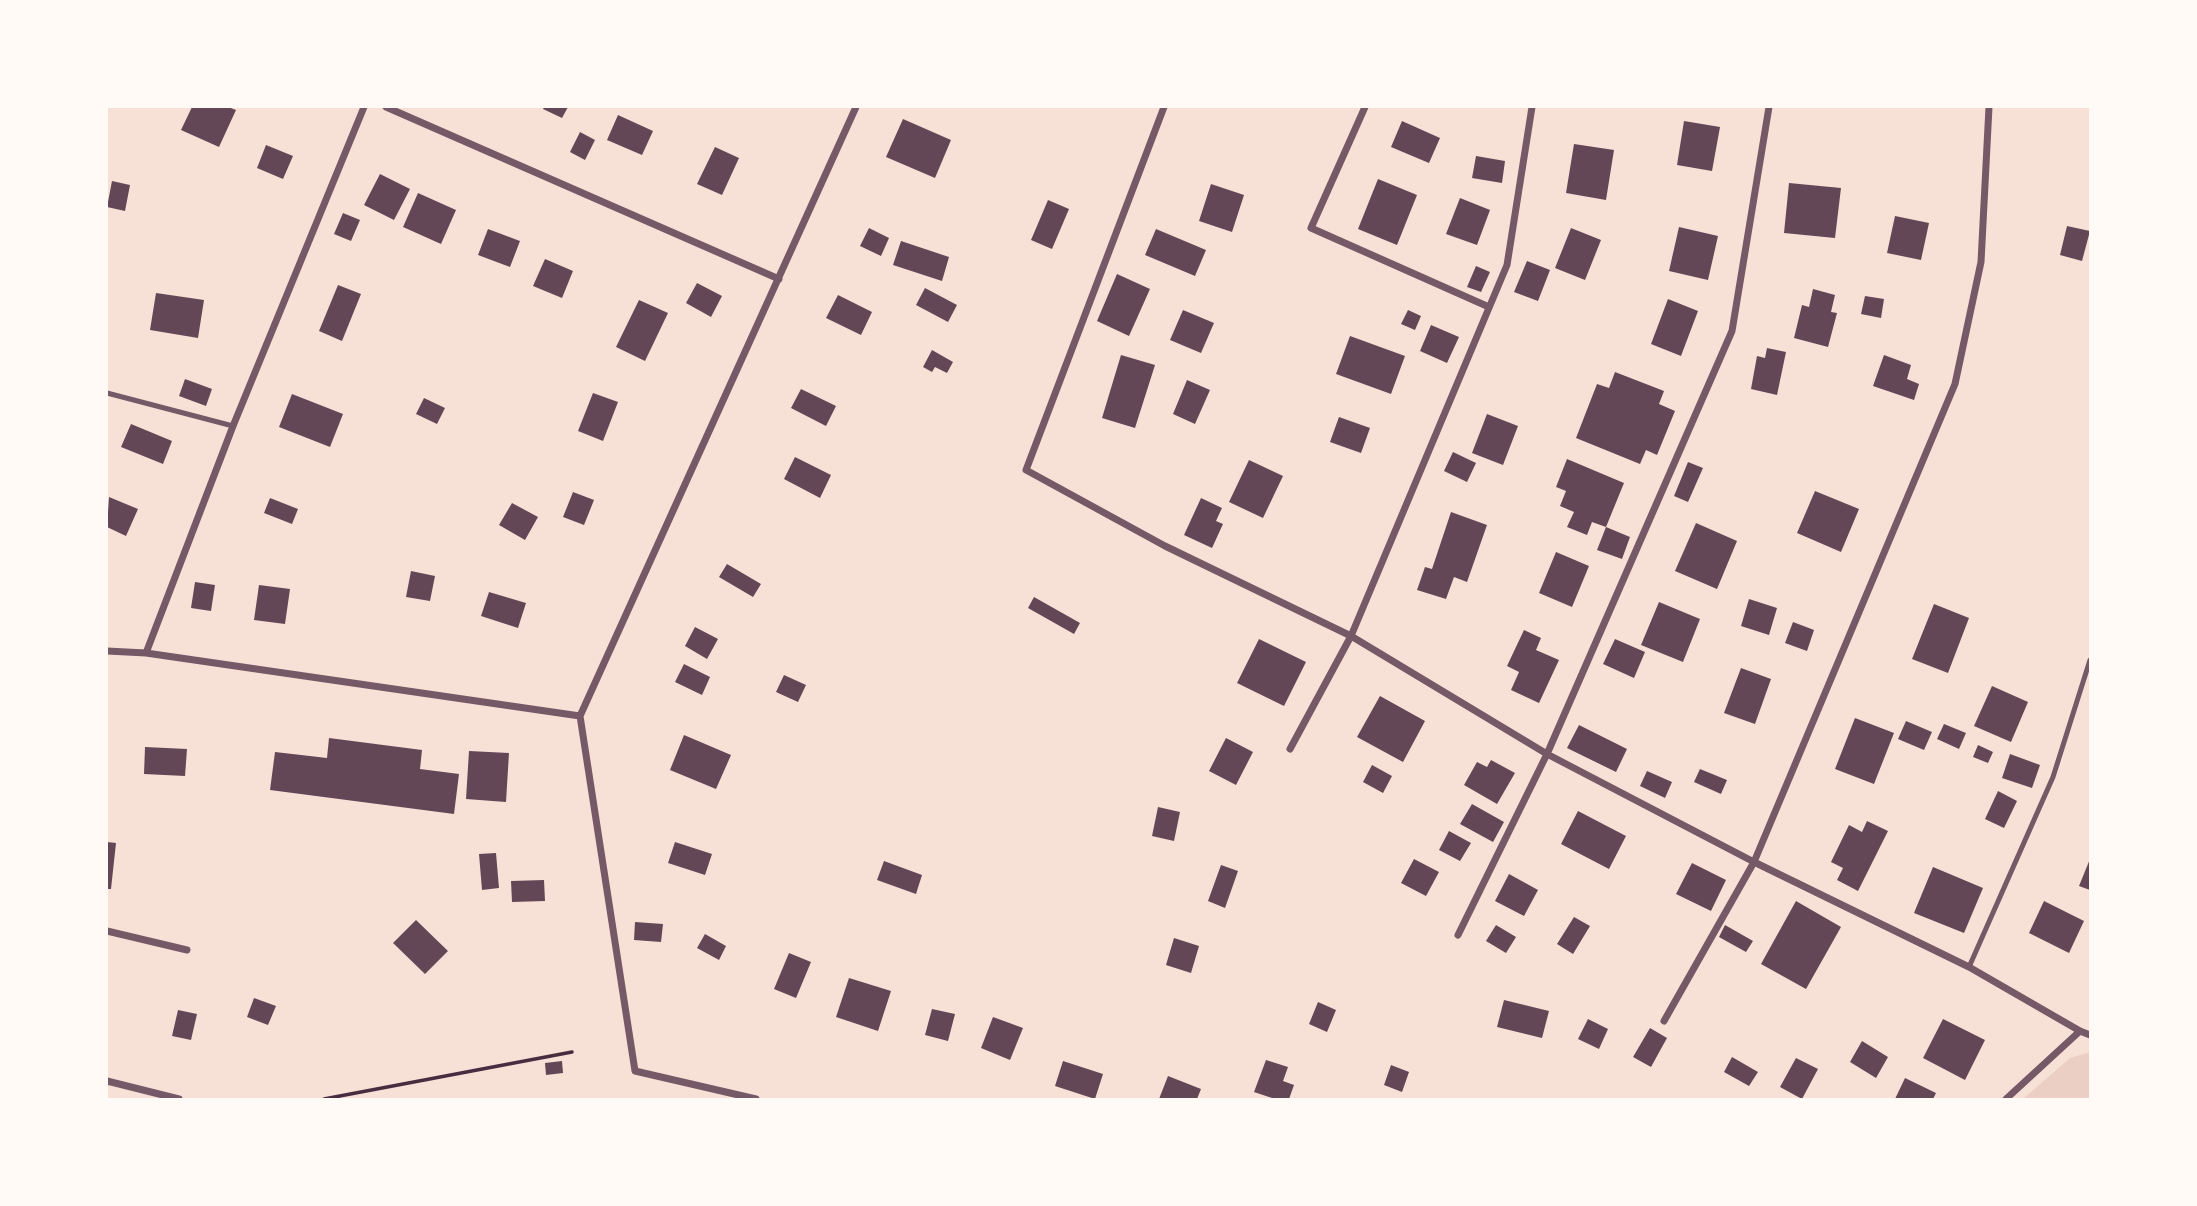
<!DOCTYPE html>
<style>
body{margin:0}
#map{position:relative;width:2197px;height:1206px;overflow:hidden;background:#f7e1d7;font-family:"Times New Roman",serif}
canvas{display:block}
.frame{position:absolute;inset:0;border:108px solid #fffaf5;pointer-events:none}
</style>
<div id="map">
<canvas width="2197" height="1206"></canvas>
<div class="frame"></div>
</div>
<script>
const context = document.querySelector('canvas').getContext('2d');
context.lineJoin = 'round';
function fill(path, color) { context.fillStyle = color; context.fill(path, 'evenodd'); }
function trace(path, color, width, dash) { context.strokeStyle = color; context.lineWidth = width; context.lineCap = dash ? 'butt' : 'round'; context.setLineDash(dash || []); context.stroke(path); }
fill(new Path2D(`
 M2090 1052V1099H2023L2070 1058Z`), '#ebcfc5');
fill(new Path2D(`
 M192 107H228L236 110 219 147 181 130Z
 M544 107H568L562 118 543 109Z
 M618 115 653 131 642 155 607 140Z
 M903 119 951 140 935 178 886 157Z
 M1402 121 1440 138 1429 163 1391 147Z
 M1684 121 1720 127 1712 171 1677 165Z
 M580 132 595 140 585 160 570 152Z
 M1574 144 1614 150 1606 200 1566 193Z
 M266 145 293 156 283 179 257 168Z
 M715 147 739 158 722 195 697 184Z
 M1476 156 1505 161 1502 183 1472 178Z
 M380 174 410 189 394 220 364 205Z
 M1378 179 1417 195 1397 245 1358 229Z
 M112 181 130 185 125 211 107 207Z
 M1789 183 1841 188 1835 238 1784 233Z
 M1211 184 1244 195 1232 232 1199 221Z
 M418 193 456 210 441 244 403 227Z
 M1460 198 1490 210 1477 245 1446 234Z
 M1048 200 1069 209 1052 249 1031 240Z
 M343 213 360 220 351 241 334 234Z
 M1895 216 1929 223 1921 260 1887 253Z
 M2067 226 2090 231 2082 261 2060 255Z
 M1679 227 1718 236 1708 280 1669 271Z
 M869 228 889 238 881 256 860 246Z
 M1571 228 1601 240 1585 280 1555 268Z
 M488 229 520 241 510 267 478 255Z
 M1156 229 1206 250 1195 276 1145 255Z
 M901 241 949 257 942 281 893 265Z
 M545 259 573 271 562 298 533 286Z
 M1527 261 1550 270 1538 301 1514 292Z
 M1476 266 1490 272 1481 292 1467 287Z
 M1117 274 1150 289 1129 336 1097 321Z
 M697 283 722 296 711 317 686 303Z
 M338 285 361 294 342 341 319 331Z
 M925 288 957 305 948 322 916 305Z
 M1813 289 1835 295 1831 312 1837 313 1828 347 1794 338 1802 305 1809 307Z
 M156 293 204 300 198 338 150 330Z
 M838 295 872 312 861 335 826 318Z
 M1865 296 1884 299 1881 318 1861 314Z
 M1668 299 1698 311 1681 356 1651 344Z
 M639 300 668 313 645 361 616 347Z
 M1183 310 1214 323 1201 353 1170 340Z
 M1408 310 1421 316 1415 330 1401 324Z
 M1431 325 1459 337 1447 363 1420 351Z
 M1350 336 1405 356 1391 394 1336 374Z
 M1767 348 1786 352 1777 395 1751 389 1757 356 1765 358Z
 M932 350 953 362 947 373 935 367 932 372 923 367Z
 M1121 355 1155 365 1135 428 1102 418Z
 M1884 355 1911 365 1907 379 1919 384 1914 400 1873 386Z
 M1615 372 1664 391 1659 404 1675 411 1657 455 1646 450 1640 464 1576 438 1597 384 1609 388Z
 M185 379 212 389 206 406 179 396Z
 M1187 380 1210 390 1195 424 1173 414Z
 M801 389 836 406 826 426 791 408Z
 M593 393 618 402 603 441 578 431Z
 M292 394 343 414 330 447 279 427Z
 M424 398 445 408 437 424 416 414Z
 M1487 414 1518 426 1503 465 1472 453Z
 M1339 417 1370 428 1361 453 1330 442Z
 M131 424 172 441 163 464 121 447Z
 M1453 452 1476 463 1467 482 1444 471Z
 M795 457 831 475 820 498 784 479Z
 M1567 459 1624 483 1606 527 1592 522 1587 535 1567 527 1574 512 1560 506 1566 491 1556 487Z
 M1249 460 1283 476 1263 518 1229 502Z
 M1688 462 1703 468 1688 502 1674 496Z
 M1815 491 1859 509 1841 552 1797 533Z
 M573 492 594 500 584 525 563 517Z
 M109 497 138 509 126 536 107 527Z
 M270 498 298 509 292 524 264 513Z
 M1201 498 1222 508 1216 521 1223 524 1212 548 1184 535Z
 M512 503 538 517 525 540 499 525Z
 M1451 512 1487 525 1467 582 1454 577 1446 599 1417 590 1425 567 1432 569Z
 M1696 523 1737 541 1717 589 1675 571Z
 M1606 527 1630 537 1622 559 1597 550Z
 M1556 552 1589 566 1572 607 1539 593Z
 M727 564 761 584 753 597 719 577Z
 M411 571 435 576 430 601 406 597Z
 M195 582 215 585 211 611 191 608Z
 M259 585 290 589 285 624 254 620Z
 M489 592 526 603 518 628 481 616Z
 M1034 597 1080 623 1074 634 1028 608Z
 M1749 599 1777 608 1769 635 1741 626Z
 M1659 602 1700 619 1683 662 1641 645Z
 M1934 604 1969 618 1948 673 1912 659Z
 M1793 622 1814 630 1807 651 1785 643Z
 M695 627 718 639 707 659 685 646Z
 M1524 630 1541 638 1536 650 1559 660 1539 703 1511 690 1519 672 1507 666Z
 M1259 639 1306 662 1284 706 1237 683Z
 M1615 639 1645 652 1634 678 1603 664Z
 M684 664 710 677 702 695 675 682Z
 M1741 668 1771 679 1755 724 1724 713Z
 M784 675 806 685 798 702 776 692Z
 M1992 686 2028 702 2011 742 1974 726Z
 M1380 696 1425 721 1403 762 1357 737Z
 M1855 718 1894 733 1874 784 1835 769Z
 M1906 721 1932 732 1924 750 1898 739Z
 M1944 724 1966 733 1959 749 1937 739Z
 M1579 725 1627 749 1616 772 1567 748Z
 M684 735 731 755 716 789 670 770Z
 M329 738 422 750 420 769 459 774 454 814 270 790 275 752 327 758Z
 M1226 738 1253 752 1236 785 1209 771Z
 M1978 745 1993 752 1988 763 1973 757Z
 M145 747 187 749 185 776 144 774Z
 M469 751 509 753 506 802 466 799Z
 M2010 754 2040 765 2032 788 2002 778Z
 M1491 760 1515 773 1497 804 1464 785 1477 762 1487 767Z
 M1372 765 1392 776 1383 793 1363 782Z
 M1700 769 1727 780 1721 794 1694 782Z
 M1647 771 1672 782 1665 798 1640 786Z
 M1998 791 2017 801 2004 828 1985 819Z
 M1472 804 1504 822 1493 842 1460 824Z
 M1158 807 1180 812 1174 841 1152 836Z
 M1578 811 1626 836 1609 869 1561 844Z
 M1867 821 1888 831 1858 891 1837 880 1843 868 1831 862 1849 825 1862 832Z
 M1449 831 1471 843 1460 861 1439 850Z
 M107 842 116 843 111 889H107Z
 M675 842 712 854 705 875 668 863Z
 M496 853 499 888 482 890 479 854Z
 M1414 859 1439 872 1426 896 1401 883Z
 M2090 859V890L2079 886Z
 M884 861 922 875 916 894 877 880Z
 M1692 863 1726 880 1711 911 1676 894Z
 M1221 865 1238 871 1225 908 1208 901Z
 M1933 867 1983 888 1964 933 1914 913Z
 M1509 874 1538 890 1524 916 1495 901Z
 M544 880 545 901 512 902 511 881Z
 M1796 901 1841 927 1806 989 1761 964Z
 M2044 901 2084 921 2069 953 2029 933Z
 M1574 917 1590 926 1573 954 1557 944Z
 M416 920 448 951 425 974 393 943Z
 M635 922 663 924 661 942 634 940Z
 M1496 925 1516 937 1506 953 1486 941Z
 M1725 925 1753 941 1746 952 1719 937Z
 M705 934 726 946 719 960 697 948Z
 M1174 938 1199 946 1191 973 1166 965Z
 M789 953 811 962 796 998 774 989Z
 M849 978 891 991 878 1031 836 1017Z
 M254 998 276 1006 268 1025 247 1017Z
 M1504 1000 1549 1011 1542 1038 1497 1027Z
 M1318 1002 1336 1010 1327 1032 1309 1024Z
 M932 1009 955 1014 948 1041 925 1035Z
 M178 1010 197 1014 191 1040 172 1036Z
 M993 1017 1023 1028 1010 1060 981 1048Z
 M1588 1019 1608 1029 1599 1049 1578 1039Z
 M1943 1019 1985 1040 1965 1080 1923 1058Z
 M1650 1028 1667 1038 1651 1067 1633 1057Z
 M1862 1041 1888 1057 1876 1078 1850 1062Z
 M1732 1057 1758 1072 1749 1086 1724 1072Z
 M1796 1058 1818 1069 1802 1099 1780 1087Z
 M1266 1060 1288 1067 1283 1081 1294 1085 1289 1099H1275L1254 1092Z
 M562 1061 563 1073 546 1075 545 1063Z
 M1063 1061 1103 1074 1095 1099 1055 1086Z
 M1391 1065 1409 1072 1402 1092 1384 1085Z
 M1168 1076 1201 1089 1197 1099H1159Z
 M1905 1078 1936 1093 1933 1099H1895Z`), '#644757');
trace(new Path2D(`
 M324 1099 572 1052`), '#4a2c40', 3.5);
trace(new Path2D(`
 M107 393 233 426
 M1969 967 2053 777 2090 660`), '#755966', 5);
trace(new Path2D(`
 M386 107 779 279
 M1164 107 1026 470 1165 546 1351 636 1547 754 1754 862 1969 967 2080 1031 2090 1035
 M1365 107 1311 228 1489 307
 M107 651 146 653 580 716
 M146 653 233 426 364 107
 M580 716 856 107
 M580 716 635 1071 756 1099
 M1290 749 1351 636 1507 265 1532 107
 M107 931 187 950
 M1458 935 1547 754 1732 331 1769 107
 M1664 1021 1754 862 1955 384 1981 262 1989 107
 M107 1081 179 1099
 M2006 1099 2080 1031`), '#755966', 7);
</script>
